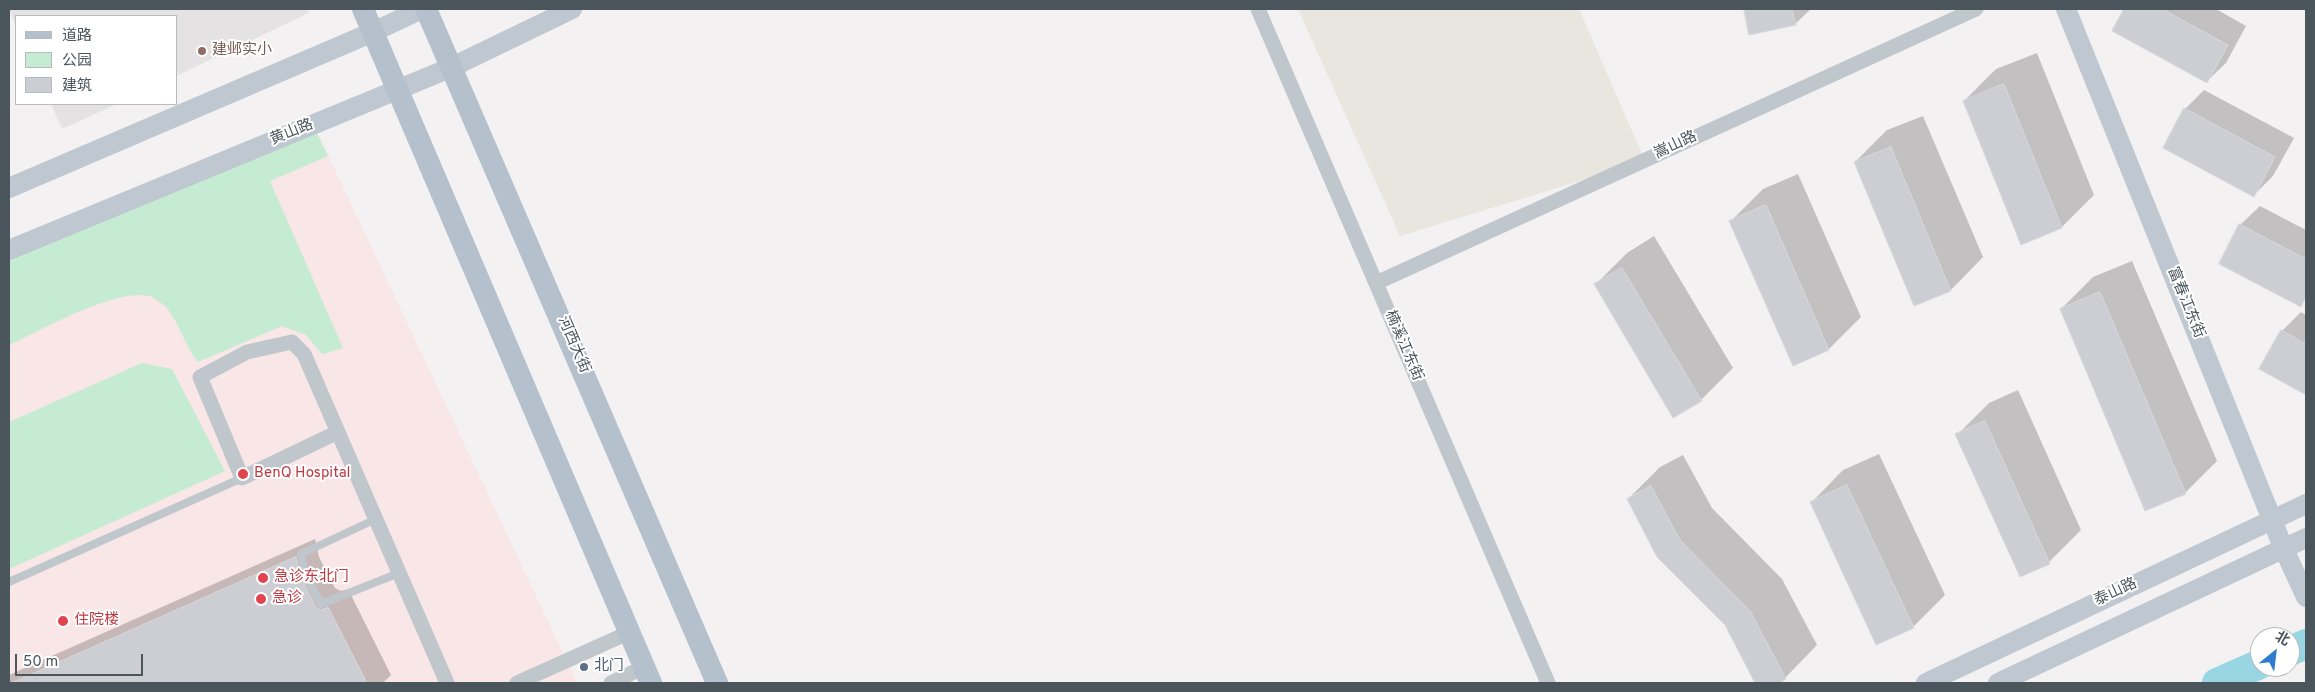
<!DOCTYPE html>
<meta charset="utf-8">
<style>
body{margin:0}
#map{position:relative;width:2315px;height:692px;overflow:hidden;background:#f3f1f1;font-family:Overpass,"Noto Sans SC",sans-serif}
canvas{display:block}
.frame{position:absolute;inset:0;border:10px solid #4b555c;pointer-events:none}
.legend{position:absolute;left:15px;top:15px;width:162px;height:90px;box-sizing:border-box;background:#fff;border:1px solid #b7bbbe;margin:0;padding:6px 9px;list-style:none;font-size:15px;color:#4b555c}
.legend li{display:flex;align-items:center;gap:10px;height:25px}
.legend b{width:25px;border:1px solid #b7bbbe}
.north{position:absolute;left:2250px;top:627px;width:50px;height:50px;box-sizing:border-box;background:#fff;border:1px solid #b7bbbe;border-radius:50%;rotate:29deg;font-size:14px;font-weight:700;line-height:20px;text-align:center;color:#4b555c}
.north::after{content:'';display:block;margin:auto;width:18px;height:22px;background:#2f7ccf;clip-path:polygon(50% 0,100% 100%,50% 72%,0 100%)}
.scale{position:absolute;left:15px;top:654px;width:128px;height:22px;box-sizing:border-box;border:2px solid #4b555c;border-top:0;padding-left:6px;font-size:15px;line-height:18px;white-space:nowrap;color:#4b555c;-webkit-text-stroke:4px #fff;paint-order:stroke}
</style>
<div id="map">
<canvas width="2315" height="692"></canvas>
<div class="frame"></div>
<ul class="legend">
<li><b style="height:6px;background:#b4c1cc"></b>道路</li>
<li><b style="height:14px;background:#c5ebd2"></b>公园</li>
<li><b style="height:14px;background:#ccced3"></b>建筑</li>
</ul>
<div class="north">北</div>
<div class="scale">50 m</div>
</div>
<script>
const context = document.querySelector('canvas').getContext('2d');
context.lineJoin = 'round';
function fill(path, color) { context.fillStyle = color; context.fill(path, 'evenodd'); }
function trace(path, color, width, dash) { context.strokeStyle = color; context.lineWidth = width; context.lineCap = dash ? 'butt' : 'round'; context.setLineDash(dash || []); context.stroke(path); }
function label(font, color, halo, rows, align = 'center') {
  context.font = font + ' Overpass,"Noto Sans SC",sans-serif'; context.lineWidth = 4; context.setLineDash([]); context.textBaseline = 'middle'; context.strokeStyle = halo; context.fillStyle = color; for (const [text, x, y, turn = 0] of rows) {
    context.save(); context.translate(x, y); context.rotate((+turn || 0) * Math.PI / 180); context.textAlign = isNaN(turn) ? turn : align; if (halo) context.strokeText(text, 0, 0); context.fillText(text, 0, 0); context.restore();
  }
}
fill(new Path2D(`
 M1298 9H1579L1645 161 1400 236Z`), '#e9e6df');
fill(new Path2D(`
 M9 9H307L309 13 176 76V16H16V26Z
 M51 104H117L62 129Z`), '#e4e2e2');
fill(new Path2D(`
 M319 136 577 683H9V266Z`), '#f9e6e6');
fill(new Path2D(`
 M315 129 328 156 270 181 343 348 322 354 306 335 282 326 198 362C184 346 180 322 165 306 161 303 154 297 149 296 116 288 41 330 9 345V248Z
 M142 363 172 369 225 471 9 569V422Z`), '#c5ebd2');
fill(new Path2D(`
 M1745 9H1811L1795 24 1750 33Z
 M2126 9H2216L2246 26 2226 63 2206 82 2114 30Z
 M2037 53 2094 195 2062 227 2022 243 1964 101 1996 69Z
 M2204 90 2294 138 2273 176 2254 195 2185 109Z
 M1923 116 1983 257 1951 290 1914 304 1855 162 1887 130Z
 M1798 174 1861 317 1829 349 1793 364 1731 221 1763 189Z
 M2260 206 2306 230V299L2300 305 2240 225Z
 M1654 236 1733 368 1701 400 1595 285 1627 253Z
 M2132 261 2217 461 2185 493 2061 309 2093 277Z
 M2301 312 2306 315V394L2261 369 2282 331Z
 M2018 390 2081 530 2049 562 2020 575 1957 435 1989 403Z
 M1879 454 1945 595 1913 627 1811 503 1843 470Z
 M1683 455 1712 508 1782 579 1817 645 1785 678 1776 683H1757L1726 624 1628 499 1660 467Z
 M315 539 319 557 335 588 341 591 348 589 391 675 383 683H9V675Z`), '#0003');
trace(new Path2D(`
 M2290 651 2306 644
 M2217 683 2260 664`), '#98d6e3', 30);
const building = new Path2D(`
 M1744 9H1792L1796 25 1749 35Z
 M2124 9H2162L2228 45 2207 83 2112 31Z
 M2004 84 2062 228 2021 245 1963 101Z
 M2184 108 2275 157 2254 197 2163 148Z
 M1891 147 1951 291 1914 306 1854 162Z
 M1766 205 1829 350 1793 366 1729 221Z
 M2239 224 2306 259V296L2301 307 2219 264Z
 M1622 268 1702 401 1673 418 1594 284Z
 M2100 292 2186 494 2145 511 2060 309Z
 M2281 330 2306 344V395L2259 369Z
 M1985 421 2050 564 2020 577 1955 434Z
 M1847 485 1914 628 1876 645 1810 502Z
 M1651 486 1680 540 1750 611 1786 679 1779 683H1755L1725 625 1657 557 1627 499Z
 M296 557 300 576 316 607 321 610 328 607 367 683H12Z`);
fill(building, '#ccced3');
trace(building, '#d6d8db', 1);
trace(new Path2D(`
 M376 519 301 554 305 574 321 604 399 573
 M9 582 242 478`), '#bfc6cc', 8);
trace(new Path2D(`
 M1258 9 1548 683
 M1376 283 1976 9
 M338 432 242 478 200 377 247 352 292 342 304 354 447 683
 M517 683 628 633
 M611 683 644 667`), '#bfc6cc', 15);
trace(new Path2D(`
 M2066 9 2283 547 2306 597
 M9 188 373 32 422 9
 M9 250 450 68 572 9
 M1926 683 2306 504
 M1998 683 2306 538`), '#bfc8d0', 20);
trace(new Path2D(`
 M363 9 651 683
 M426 9 717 683`), '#b4c1cc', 22);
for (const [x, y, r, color] of [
 [202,51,5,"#8d6e63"],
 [243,474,6,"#e0444e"],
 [263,578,6,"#e0444e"],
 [261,599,6,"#e0444e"],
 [63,621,6,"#e0444e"],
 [584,667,5,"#5c6f8a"]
]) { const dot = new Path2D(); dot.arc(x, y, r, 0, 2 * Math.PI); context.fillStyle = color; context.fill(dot); trace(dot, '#fff', 2); }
label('15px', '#785e54', '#fff', [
 ["建邺实小",212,51]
], 'left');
label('15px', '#4b555c', '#fff', [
 ["黄山路",292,133,-22],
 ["嵩山路",1676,146,-25],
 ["富春江东街",2185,303,68],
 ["河西大街",573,345,67],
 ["楠溪江东街",1403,346,67],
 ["泰山路",2116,593,-25]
]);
label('15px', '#be3a42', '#fff', [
 ["BenQ Hospital",254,474],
 ["急诊东北门",274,578],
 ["急诊",272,599],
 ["住院楼",74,621]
], 'left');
label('15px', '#4e5e75', '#fff', [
 ["北门",594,667]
], 'left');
</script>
